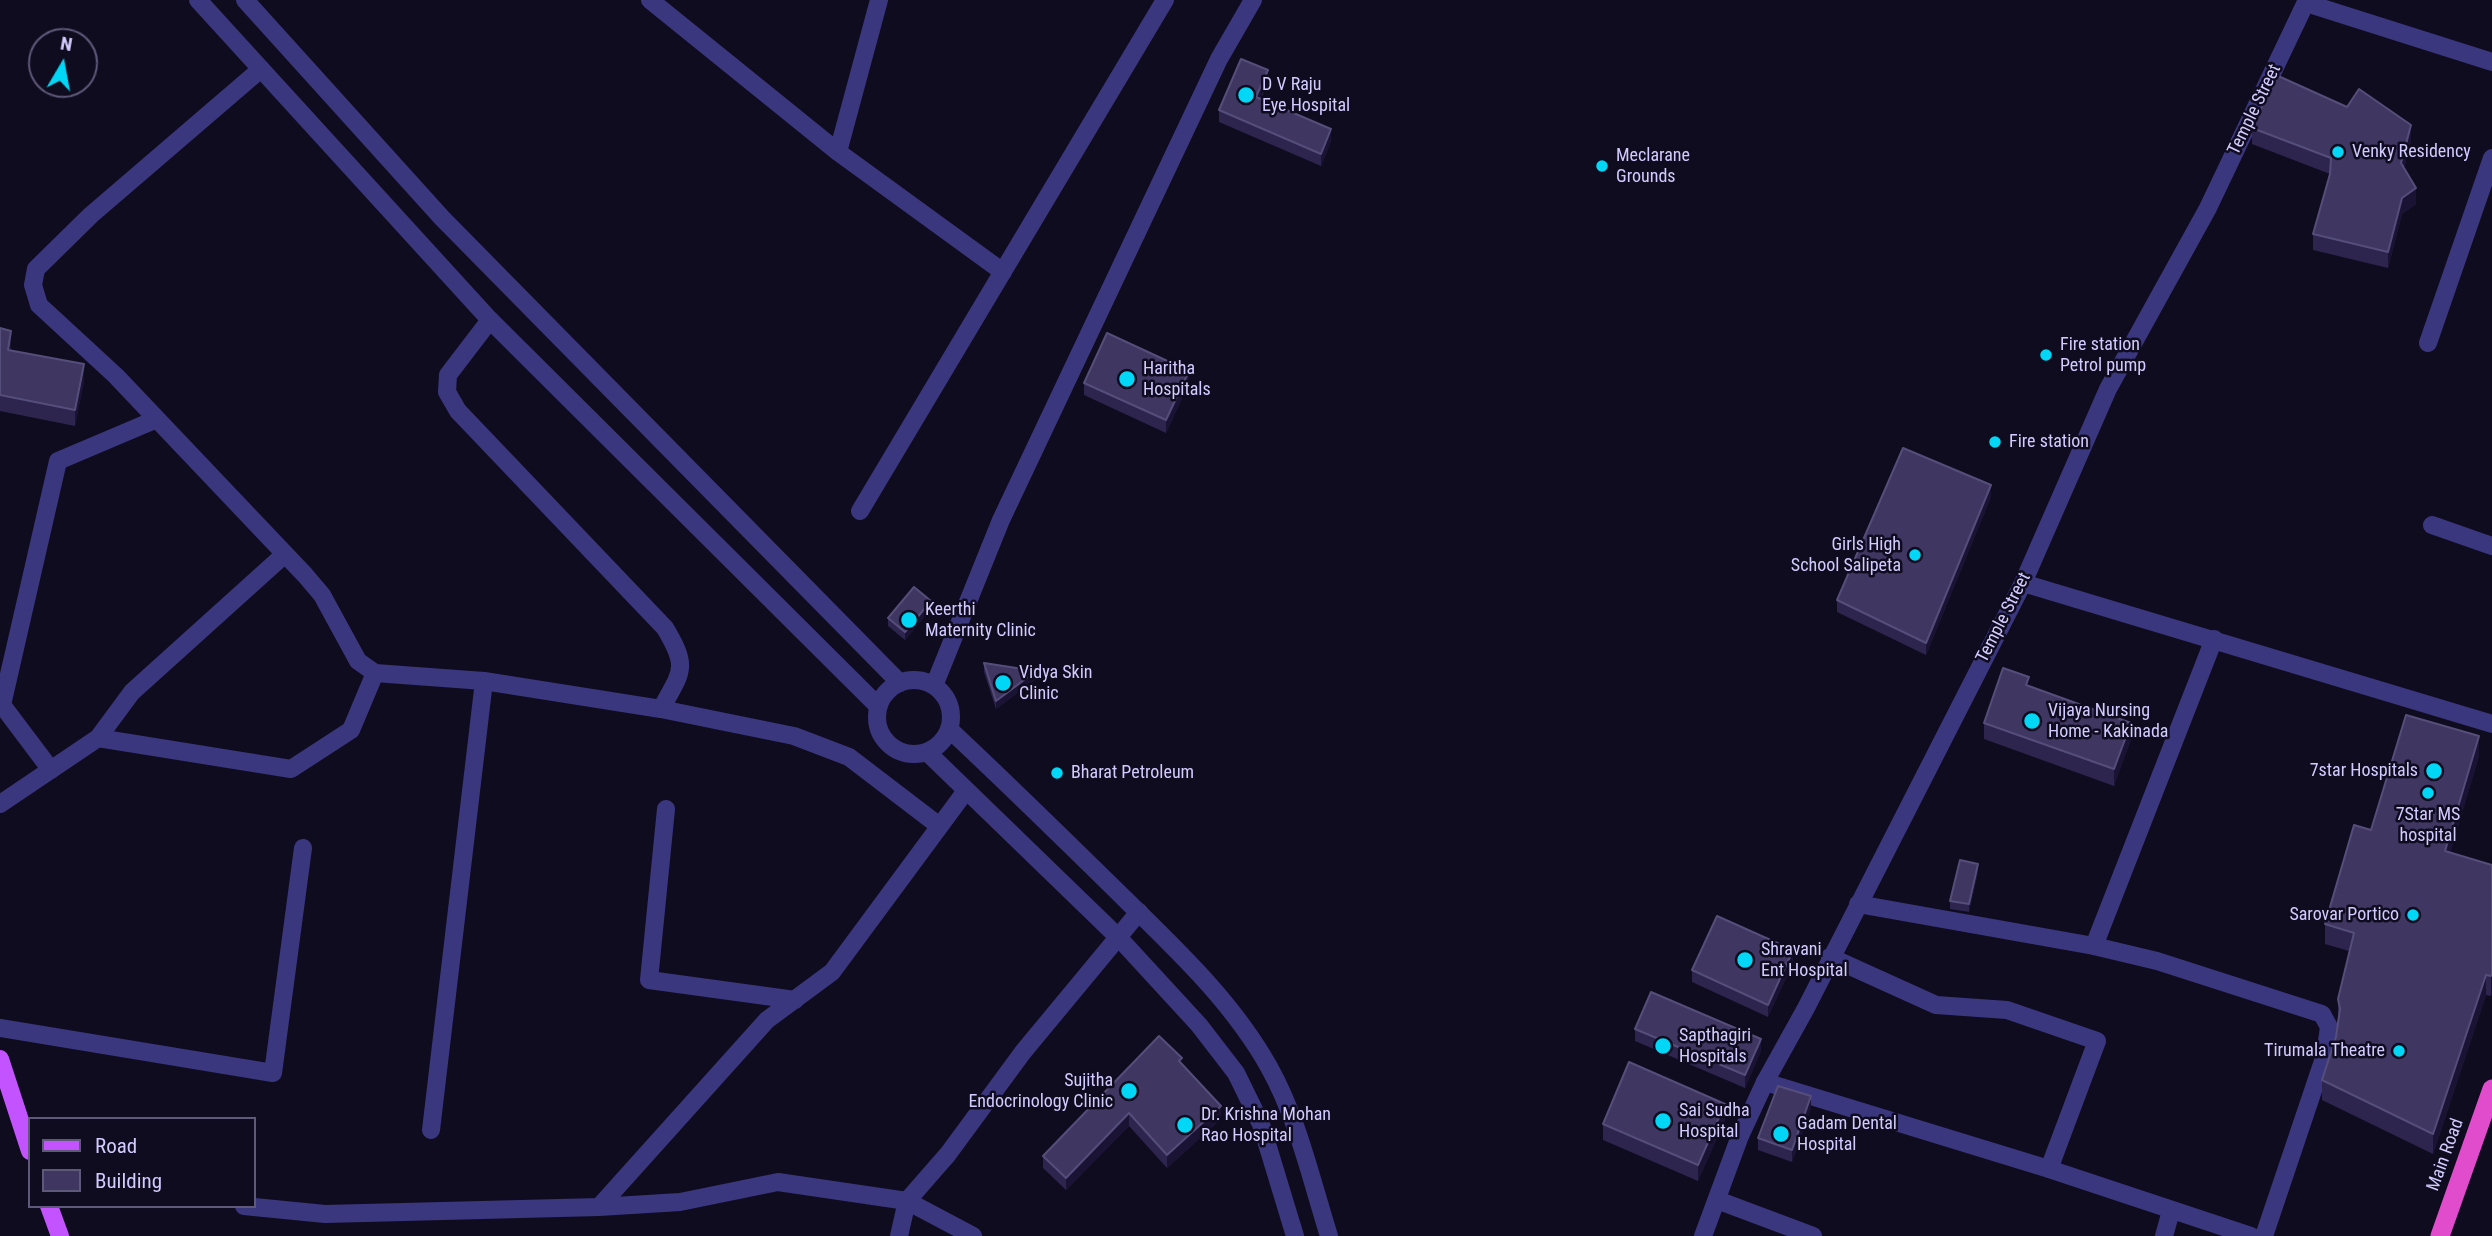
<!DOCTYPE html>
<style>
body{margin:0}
#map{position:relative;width:2492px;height:1236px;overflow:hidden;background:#100c1f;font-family:"Roboto Condensed",sans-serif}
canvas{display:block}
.legend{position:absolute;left:28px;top:1117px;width:228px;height:91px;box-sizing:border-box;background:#100c1f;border:2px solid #5e5879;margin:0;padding:9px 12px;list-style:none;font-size:21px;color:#d2cbff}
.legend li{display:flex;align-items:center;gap:14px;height:35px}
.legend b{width:35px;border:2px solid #5e5879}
.north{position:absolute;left:28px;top:28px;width:70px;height:70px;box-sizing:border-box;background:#100c1f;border:2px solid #5e5879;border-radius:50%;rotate:10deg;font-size:19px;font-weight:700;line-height:28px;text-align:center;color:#d2cbff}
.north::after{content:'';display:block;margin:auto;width:24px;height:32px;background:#00d7f6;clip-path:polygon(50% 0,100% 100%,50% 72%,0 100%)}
</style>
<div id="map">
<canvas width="2492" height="1236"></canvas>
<ul class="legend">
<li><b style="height:9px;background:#c352ff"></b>Road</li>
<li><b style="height:19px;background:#3f3661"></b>Building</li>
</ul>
<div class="north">N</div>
</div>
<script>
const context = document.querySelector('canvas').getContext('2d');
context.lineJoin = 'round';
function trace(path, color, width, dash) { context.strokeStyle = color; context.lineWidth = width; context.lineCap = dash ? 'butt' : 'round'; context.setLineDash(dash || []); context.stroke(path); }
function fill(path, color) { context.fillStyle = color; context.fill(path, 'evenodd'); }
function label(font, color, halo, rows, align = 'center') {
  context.font = font + ' "Roboto Condensed",sans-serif'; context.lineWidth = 5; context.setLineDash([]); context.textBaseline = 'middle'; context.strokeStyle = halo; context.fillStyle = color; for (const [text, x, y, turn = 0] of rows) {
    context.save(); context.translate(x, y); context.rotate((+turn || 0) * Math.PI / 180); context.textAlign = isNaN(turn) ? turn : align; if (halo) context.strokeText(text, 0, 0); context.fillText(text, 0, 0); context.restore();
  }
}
trace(new Path2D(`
 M650 0 838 152 1003 272
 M2306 3 2492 62
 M261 69 91 215 36 269 33 285 39 305 116 376 305 575 322 595 358 661 375 673 484 681 661 709 794 736 849 757 938 825
 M838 152 879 0
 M490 320 448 375 447 392 458 411 665 628C689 668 682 671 661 709
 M2428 343 2492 158
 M860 511 1165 0
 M2432 525 2492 546
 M98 738 132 692 285 554
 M51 770 2 705 58 461 157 419
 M0 804 98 738 291 769 351 730 375 673
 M666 809 649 980 795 1000
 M1858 904 2094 946 2157 961 2322 1014 2329 1027 2325 1055 2264 1236
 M2094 946 2214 639
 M1830 957 1936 1005 2007 1010 2097 1041 2049 1169
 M0 1028 273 1073 303 848
 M1765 1082 2049 1169 2251 1236
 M431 1130 484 681
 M1717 1200 1813 1236
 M244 1206 325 1214 599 1207 680 1202 778 1182 907 1201 899 1236
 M599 1207 767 1020 832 972 965 792
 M973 1236 907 1201 948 1154 1023 1052 1139 912
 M2164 1236 2171 1211`), '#3b377f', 18);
trace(new Path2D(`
 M198 0 490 320 878 706
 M245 0 442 218 900 683
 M2023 583 2492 724
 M877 717a37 37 0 1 1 74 0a37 37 0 1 1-74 0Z
 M934 686 1001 520 1219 59 1253 0
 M949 729C1010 786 1069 844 1128 902 1180 953 1233 1003 1269 1067 1298 1119 1311 1179 1329 1236
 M927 752 1119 938 1199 1025 1236 1073 1261 1124 1295 1236
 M1703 1236 1740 1136 1765 1082 1806 1008 2023 583 2108 389 2208 208 2307 0`), '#3b377f', 18);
trace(new Path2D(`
 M0 1059 30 1151
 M49 1206 60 1236`), '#c352ff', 18);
trace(new Path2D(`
 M2440 1236 2492 1089`), '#e14ccc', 19);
fill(new Path2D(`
 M1268 83 1261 99 1331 141 1321 166 1219 122V110Z
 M2252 128 2411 141 2404 168 2416 204 2402 214 2388 268 2313 250V234L2330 174 2252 144Z
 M0 328 11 347V351L84 381 75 426 0 411Z
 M1084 383H1189L1166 433 1084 395Z
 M1991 497 1926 655 1837 612V600Z
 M931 609 905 640 888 626V618Z
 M984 663 1036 679 996 709 984 672Z
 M2029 687 2131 739 2114 786 1984 739V723Z
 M2479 756 2450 853 2492 865 2491 996 2486 995 2433 1154 2322 1100V1080L2336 1037 2338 1022V999L2349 951 2325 944V924L2371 830Z
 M1978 872 1969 912 1950 909V901Z
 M1793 963 1768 1017 1692 982V970Z
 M1635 1029 1761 1051 1745 1088 1635 1041Z
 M1182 1064 1221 1119 1167 1168 1129 1126 1066 1190 1043 1168V1156Z
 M1811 1108 1792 1162 1758 1150V1138Z
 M1725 1120 1698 1181 1603 1140V1124Z`), '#2d254e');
fill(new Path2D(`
 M1268 70V83L1256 109V97Z
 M2411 125V141L2401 179V163Z
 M1331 129V141L1321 166V154Z
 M2416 188V204L2402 214 2388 268V252L2402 198Z
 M11 331V347L8 366V350Z
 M84 364V381L75 426V410Z
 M1189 371V383L1166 433V420Z
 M1991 485V497L1926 655V643Z
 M931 601V609L905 640V632Z
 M1036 671V679L996 709V701Z
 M2131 723V739L2114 786V769Z
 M2479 736V756L2445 872V851Z
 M1978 864V872L1969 912V904Z
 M1793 950V963L1768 1017V1005Z
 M2492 973V993L2491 996V976Z
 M2486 975V995L2433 1154V1134Z
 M1761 1039V1051L1745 1088V1075Z
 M1811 1096V1108L1792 1162V1150Z
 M1725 1104V1120L1698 1181V1165Z
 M1221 1106V1119L1167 1168V1155Z
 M1129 1113V1126L1066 1190V1178Z`), '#1a1333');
const building = new Path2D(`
 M1241 59 1268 70 1256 97 1331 129 1321 154 1219 110Z
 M2276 75 2347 107 2359 89 2411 125 2401 163 2416 188 2402 198 2388 252 2313 234 2330 174 2331 158 2252 128Z
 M0 328 11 331 8 350 84 364 75 410 0 395Z
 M1107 333 1189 371 1166 420 1084 383Z
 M1903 448 1991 485 1926 643 1837 600Z
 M914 587 931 601 905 632 888 618Z
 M984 663 1036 671 996 701Z
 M2003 668 2029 677 2026 685 2131 723 2114 769 1984 723Z
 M2406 715 2479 736 2445 851 2492 865V973L2491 976 2486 975 2433 1134 2322 1080 2336 1037 2340 1009 2338 999 2354 933 2325 924 2354 825 2371 830Z
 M1960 860 1978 864 1969 904 1950 901Z
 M1717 916 1793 950 1768 1005 1692 970Z
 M1651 992 1761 1039 1745 1075 1635 1029Z
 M1159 1036 1182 1058 1179 1061 1221 1106 1167 1155 1129 1113 1066 1178 1043 1156Z
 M1629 1062 1725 1104 1698 1165 1603 1124Z
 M1778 1086 1811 1096 1792 1150 1758 1138Z`);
fill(building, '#3f3661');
trace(building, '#564e7a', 2);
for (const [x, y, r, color] of [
 [1246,95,9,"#00d7f6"],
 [2338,152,7,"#00d7f6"],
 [1602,166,7,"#00d7f6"],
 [2046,355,7,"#00d7f6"],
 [1127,379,9,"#00d7f6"],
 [1995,442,7,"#00d7f6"],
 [1915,555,7,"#00d7f6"],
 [909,620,9,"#00d7f6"],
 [1003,683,9,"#00d7f6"],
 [2032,721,9,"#00d7f6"],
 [2434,771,9,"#00d7f6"],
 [1057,773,7,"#00d7f6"],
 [2428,793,7,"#00d7f6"],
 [2413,915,7,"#00d7f6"],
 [1745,960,9,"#00d7f6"],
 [1663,1046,9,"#00d7f6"],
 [2399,1051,7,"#00d7f6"],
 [1129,1091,9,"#00d7f6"],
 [1663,1121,9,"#00d7f6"],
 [1185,1125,9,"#00d7f6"],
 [1781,1134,9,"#00d7f6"]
]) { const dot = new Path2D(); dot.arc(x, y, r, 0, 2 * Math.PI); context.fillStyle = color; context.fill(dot); trace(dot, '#100c1f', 2.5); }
label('18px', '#d2cbff', '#100c1f', [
 ["D V Raju",1262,85],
 ["Eye Hospital",1262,106],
 ["Venky Residency",2352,152],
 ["Meclarane",1616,156],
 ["Grounds",1616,177],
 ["Fire station",2060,345],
 ["Petrol pump",2060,366],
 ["Haritha",1143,369],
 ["Hospitals",1143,390],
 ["Fire station",2009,442],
 ["Girls High",1901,545,"right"],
 ["School Salipeta",1901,566,"right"],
 ["Keerthi",925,610],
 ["Maternity Clinic",925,631],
 ["Vidya Skin",1019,673],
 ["Clinic",1019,694],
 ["Vijaya Nursing",2048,711],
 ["Home - Kakinada",2048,732],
 ["7star Hospitals",2418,771,"right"],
 ["Bharat Petroleum",1071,773],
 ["7Star MS",2428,815,"center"],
 ["hospital",2428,836,"center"],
 ["Sarovar Portico",2399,915,"right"],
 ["Shravani",1761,950],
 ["Ent Hospital",1761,971],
 ["Sapthagiri",1679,1036],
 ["Hospitals",1679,1057],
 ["Tirumala Theatre",2385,1051,"right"],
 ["Sujitha",1113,1081,"right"],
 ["Endocrinology Clinic",1113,1102,"right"],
 ["Sai Sudha",1679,1111],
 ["Hospital",1679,1132],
 ["Dr. Krishna Mohan",1201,1115],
 ["Rao Hospital",1201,1136],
 ["Gadam Dental",1797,1124],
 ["Hospital",1797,1145]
], 'left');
label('18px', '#d2cbff', '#100c1f', [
 ["Temple Street",2255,110,-64],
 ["Temple Street",2004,618,-63],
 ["Main Road",2446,1155,-70]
]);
</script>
